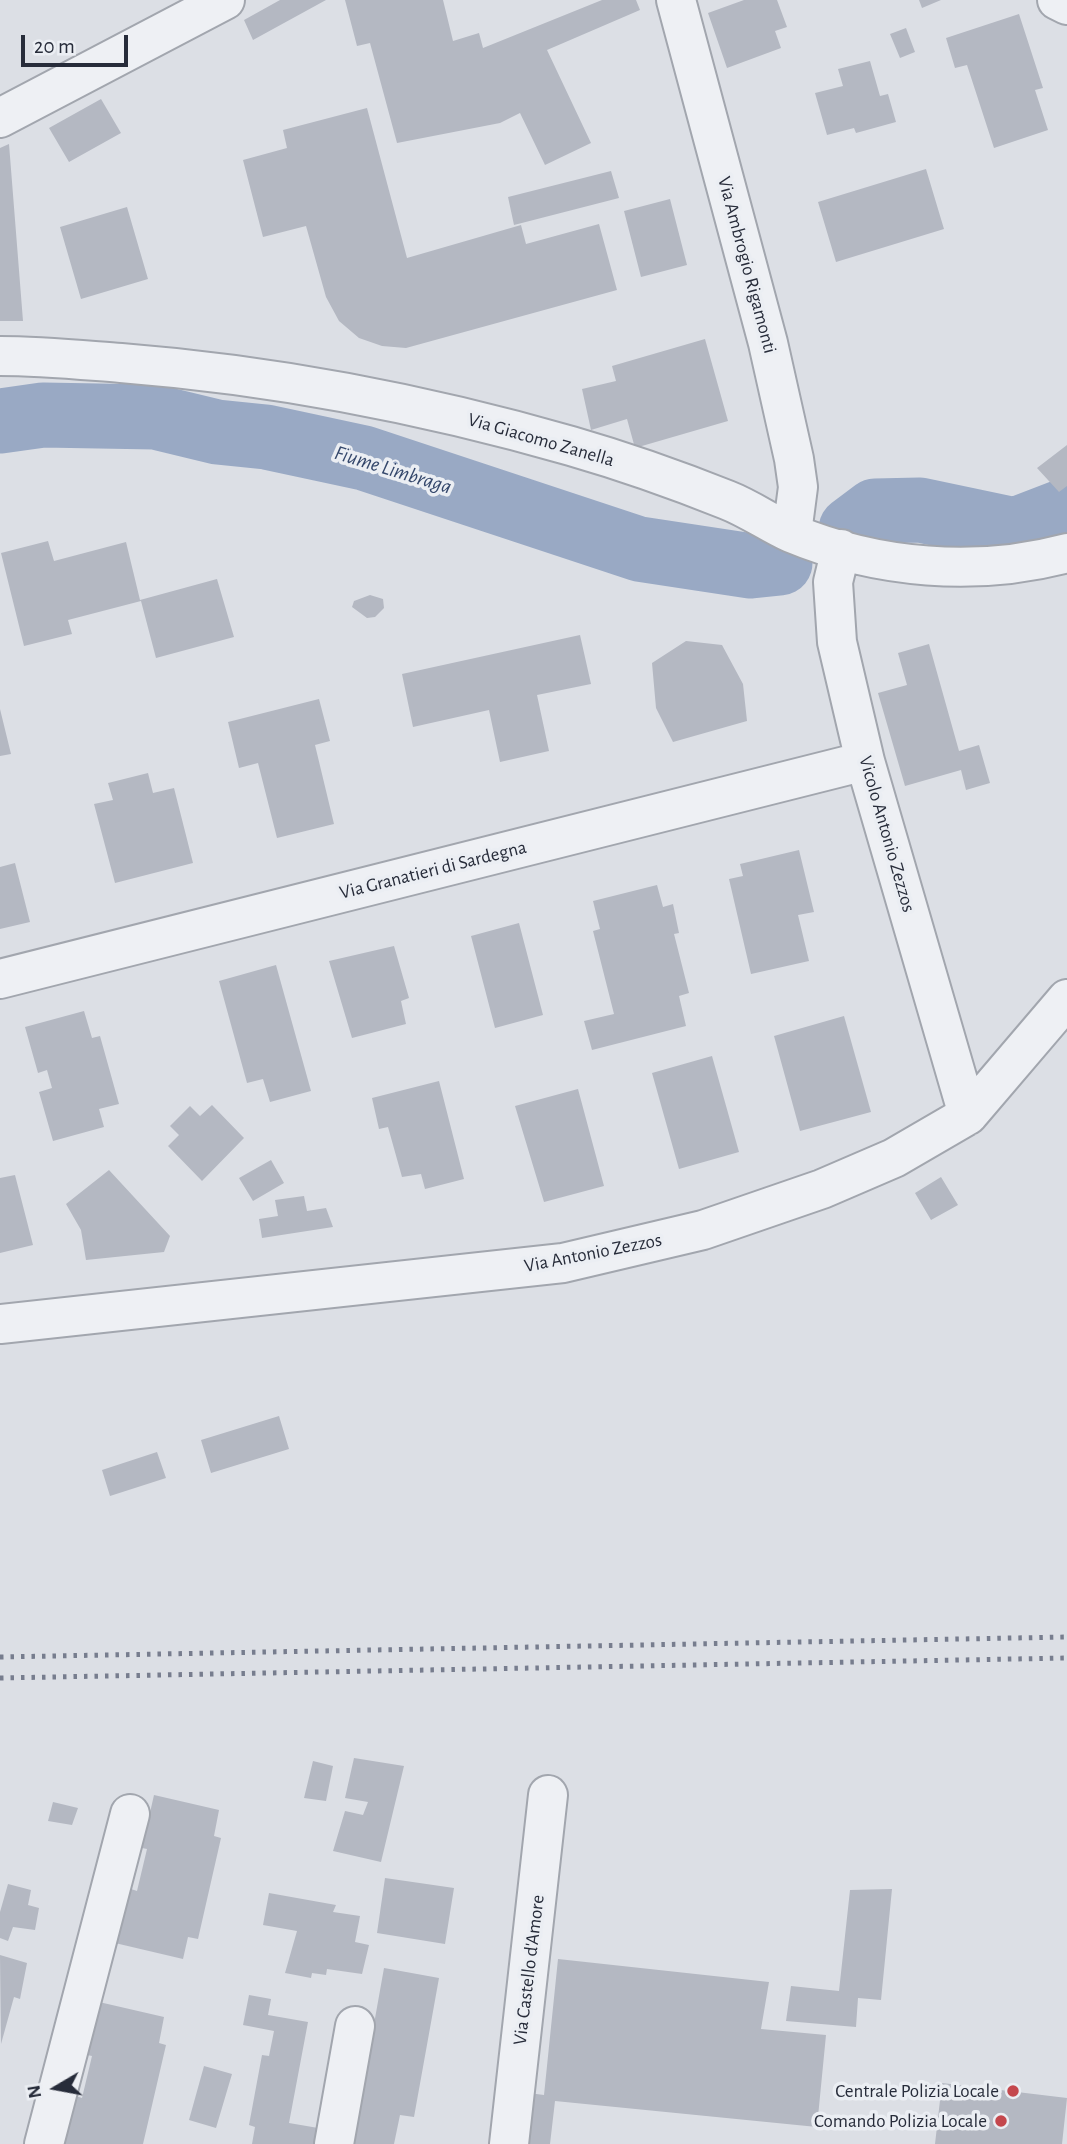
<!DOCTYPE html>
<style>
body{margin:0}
#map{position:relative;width:1067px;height:2144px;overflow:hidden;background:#dcdfe5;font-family:"Alegreya Sans",sans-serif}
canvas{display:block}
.north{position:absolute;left:21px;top:2053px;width:70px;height:70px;-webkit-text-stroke:5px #ebeef3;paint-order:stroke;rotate:260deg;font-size:19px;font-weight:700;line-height:28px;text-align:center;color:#272c3a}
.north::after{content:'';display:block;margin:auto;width:24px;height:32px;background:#272c3a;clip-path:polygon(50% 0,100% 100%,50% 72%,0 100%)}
.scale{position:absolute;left:21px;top:35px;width:107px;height:32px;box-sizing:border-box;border:4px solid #272c3a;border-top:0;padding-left:9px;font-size:21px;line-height:24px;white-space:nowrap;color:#272c3a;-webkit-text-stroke:5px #ebeef3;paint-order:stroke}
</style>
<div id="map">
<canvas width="1067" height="2144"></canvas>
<div class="north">N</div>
<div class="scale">20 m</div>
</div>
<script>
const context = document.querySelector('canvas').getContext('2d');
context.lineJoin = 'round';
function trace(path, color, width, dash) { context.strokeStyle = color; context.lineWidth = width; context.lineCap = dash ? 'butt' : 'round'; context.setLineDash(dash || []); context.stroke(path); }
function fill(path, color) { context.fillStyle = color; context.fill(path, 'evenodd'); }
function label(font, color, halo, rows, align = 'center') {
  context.font = font + ' "Alegreya Sans",sans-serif'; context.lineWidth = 7; context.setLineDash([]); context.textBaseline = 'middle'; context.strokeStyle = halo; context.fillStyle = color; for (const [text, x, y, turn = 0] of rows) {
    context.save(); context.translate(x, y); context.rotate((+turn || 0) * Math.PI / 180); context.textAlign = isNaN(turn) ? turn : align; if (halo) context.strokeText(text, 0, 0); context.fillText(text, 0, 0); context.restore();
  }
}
trace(new Path2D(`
 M0 421 43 415 155 417 217 432 266 437 364 458 639 549 751 566 780 563
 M851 529 875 511 920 510 1015 530 1067 510`), '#99a9c4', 65);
fill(new Path2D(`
 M280 0H326L253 40 244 20Z
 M345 0H443L453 41 479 33 483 48 602 0H636L640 10 547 50 591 143 545 165 520 113 500 123 397 143 370 43 357 46Z
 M744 0H777L787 27 775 31 781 48 727 68 708 13Z
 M919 0H941L922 8Z
 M1019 14 1043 88 1035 90 1048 130 994 148 967 65 955 68 946 38Z
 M906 28 915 52 900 58 890 34Z
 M870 61 880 96 888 94 896 122 856 133 854 128 827 135 815 93 843 86 838 69Z
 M101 99 121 133 69 162 49 128Z
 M367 108 407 258 521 225 526 244 599 224 617 290 406 348 382 346 359 338 339 321 326 297 306 226 263 237 243 160 287 148 283 130Z
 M9 144 23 321H0V148Z
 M926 169 944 229 836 262 818 202Z
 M611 171 619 198 514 225 508 197Z
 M670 199 687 265 641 277 624 211Z
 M127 207 148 279 81 299 60 227Z
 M705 339 728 421 635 448 627 419 591 430 582 389 616 381 612 366Z
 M1067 445V486L1059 492 1037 468Z
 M48 541 54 561 126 542 140 600 217 579 234 637 156 658 141 601 68 620 72 634 24 646 1 553Z
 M370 595 383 599 384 608 375 617 367 618 352 607 354 601Z
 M580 635 591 684 537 695 549 751 500 762 489 710 413 727 402 674Z
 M686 641 722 645 743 684 747 721 673 742 656 708 652 663Z
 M929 644 959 751 979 745 990 783 966 790 961 770 905 786 878 693 907 685 898 653Z
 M319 699 330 741 315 745 334 824 277 838 258 763 239 768 228 722Z
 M0 709 11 754 0 756Z
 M148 773 153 793 174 788 193 863 115 883 94 804 113 800 108 783Z
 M799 850 814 912 798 915 809 961 751 974 729 879 743 876 740 864Z
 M15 863 30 922 0 929V867Z
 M657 885 663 907 673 904 679 933 674 934 689 993 679 996 686 1026 592 1050 584 1021 614 1014 593 931 600 929 593 901Z
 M519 923 543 1015 495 1028 471 936Z
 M394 946 409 998 401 1001 406 1024 352 1038 329 961Z
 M276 965 311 1091 270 1102 263 1079 247 1083 219 981Z
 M84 1011 92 1038 100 1036 119 1104 99 1109 104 1127 53 1141 39 1092 52 1088 47 1070 38 1073 25 1027Z
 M844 1016 871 1112 800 1131 774 1036Z
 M712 1056 739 1152 679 1169 652 1073Z
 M439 1081 464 1179 425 1189 421 1174 402 1177 388 1127 379 1129 372 1098Z
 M578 1089 604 1186 544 1202 515 1106Z
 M212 1105 244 1138 202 1181 168 1146 179 1135 170 1126 190 1106 200 1116Z
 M271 1160 284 1183 253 1201 239 1178Z
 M109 1170 170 1236 164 1252 86 1260 81 1230 66 1204Z
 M15 1175 33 1245 0 1253V1178Z
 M941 1177 958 1205 931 1220 915 1193Z
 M304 1196 307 1211 326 1208 333 1227 262 1238 259 1219 278 1216 275 1200Z
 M279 1416 289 1449 211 1473 201 1440Z
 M157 1452 166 1478 110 1496 102 1470Z
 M354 1758 404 1766 381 1862 333 1851 345 1811 363 1815 368 1802 345 1798Z
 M313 1761 333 1766 326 1801 304 1798Z
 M154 1795 219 1810 214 1836 221 1838 198 1939 188 1937 183 1959 115 1943 128 1888 137 1891 147 1849 142 1848Z
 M53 1802 78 1808 72 1825 48 1821Z
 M385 1878 454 1888 445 1944 377 1933Z
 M8 1884 31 1890 28 1905 39 1908 35 1930 13 1927 8 1941 0 1938V1912Z
 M892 1889 881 2000 858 1998 856 2027 786 2021 791 1986 839 1991 850 1890Z
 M269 1893 336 1905 333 1912 360 1916 355 1942 369 1945 362 1974 327 1969 326 1975 312 1973 311 1978 285 1973 297 1931 263 1925Z
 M0 1955 27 1963 20 1999 14 1997 1 2044Z
 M558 1959 769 1982 761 2029 826 2035 817 2127 555 2101 550 2144H514L521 2092 544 2095Z
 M384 1968 439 1978 414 2117 400 2115 394 2144H343L359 2108Z
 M249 1995 271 1999 268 2015 308 2022 289 2123 324 2129 321 2144H252L255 2127 249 2125 262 2055 269 2056 274 2031 243 2025Z
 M99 2002 164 2017 159 2043 166 2045 143 2144H62L73 2095 82 2098 92 2056 87 2055Z
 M204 2066 232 2074 216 2128 189 2120Z
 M942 2083 1067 2098 1062 2144H935Z`), '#b4b8c2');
const minor = new Path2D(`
 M676 0 768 343 794 459 798 487 792 533
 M1057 0 1067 5
 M0 118 225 0
 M0 356C41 356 81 360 121 363 273 375 425 404 571 446 623 461 677 480 727 500 750 509 769 523 791 533 877 569 977 577 1067 553
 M841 549 833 582 837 642 865 761 968 1115
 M0 979 865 761
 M0 1324 563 1263 703 1230 822 1189 894 1158 968 1115 1067 999
 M44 2144 130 1814
 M334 2144 355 2026
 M509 2144 548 1795`);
trace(minor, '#a2a6ae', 42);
trace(minor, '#eef0f4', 38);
trace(new Path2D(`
 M0 1657 1067 1637
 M0 1678 1067 1658`), '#777d8e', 5, [3.5, 7]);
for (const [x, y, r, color] of [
 [1013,2091,7,"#c4474d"],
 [1001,2121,7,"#c4474d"]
]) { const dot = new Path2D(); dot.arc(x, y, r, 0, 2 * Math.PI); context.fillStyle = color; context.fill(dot); trace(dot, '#ebeef3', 2.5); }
label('19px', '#272c3a', '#ebeef3', [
 ["Via Ambrogio Rigamonti",747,265,75],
 ["Via Giacomo Zanella",541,440,16],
 ["Vicolo Antonio Zezzos",887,834,74],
 ["Via Granatieri di Sardegna",433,870,-14],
 ["Via Antonio Zezzos",593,1253,-11],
 ["Via Castello d'Amore",529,1970,-83]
]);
label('19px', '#272c3a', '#ebeef3', [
 ["Centrale Polizia Locale",999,2091],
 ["Comando Polizia Locale",987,2121]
], 'right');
label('italic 21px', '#34476b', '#ebeef3', [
 ["Fiume Limbraga",393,470,17]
]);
</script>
